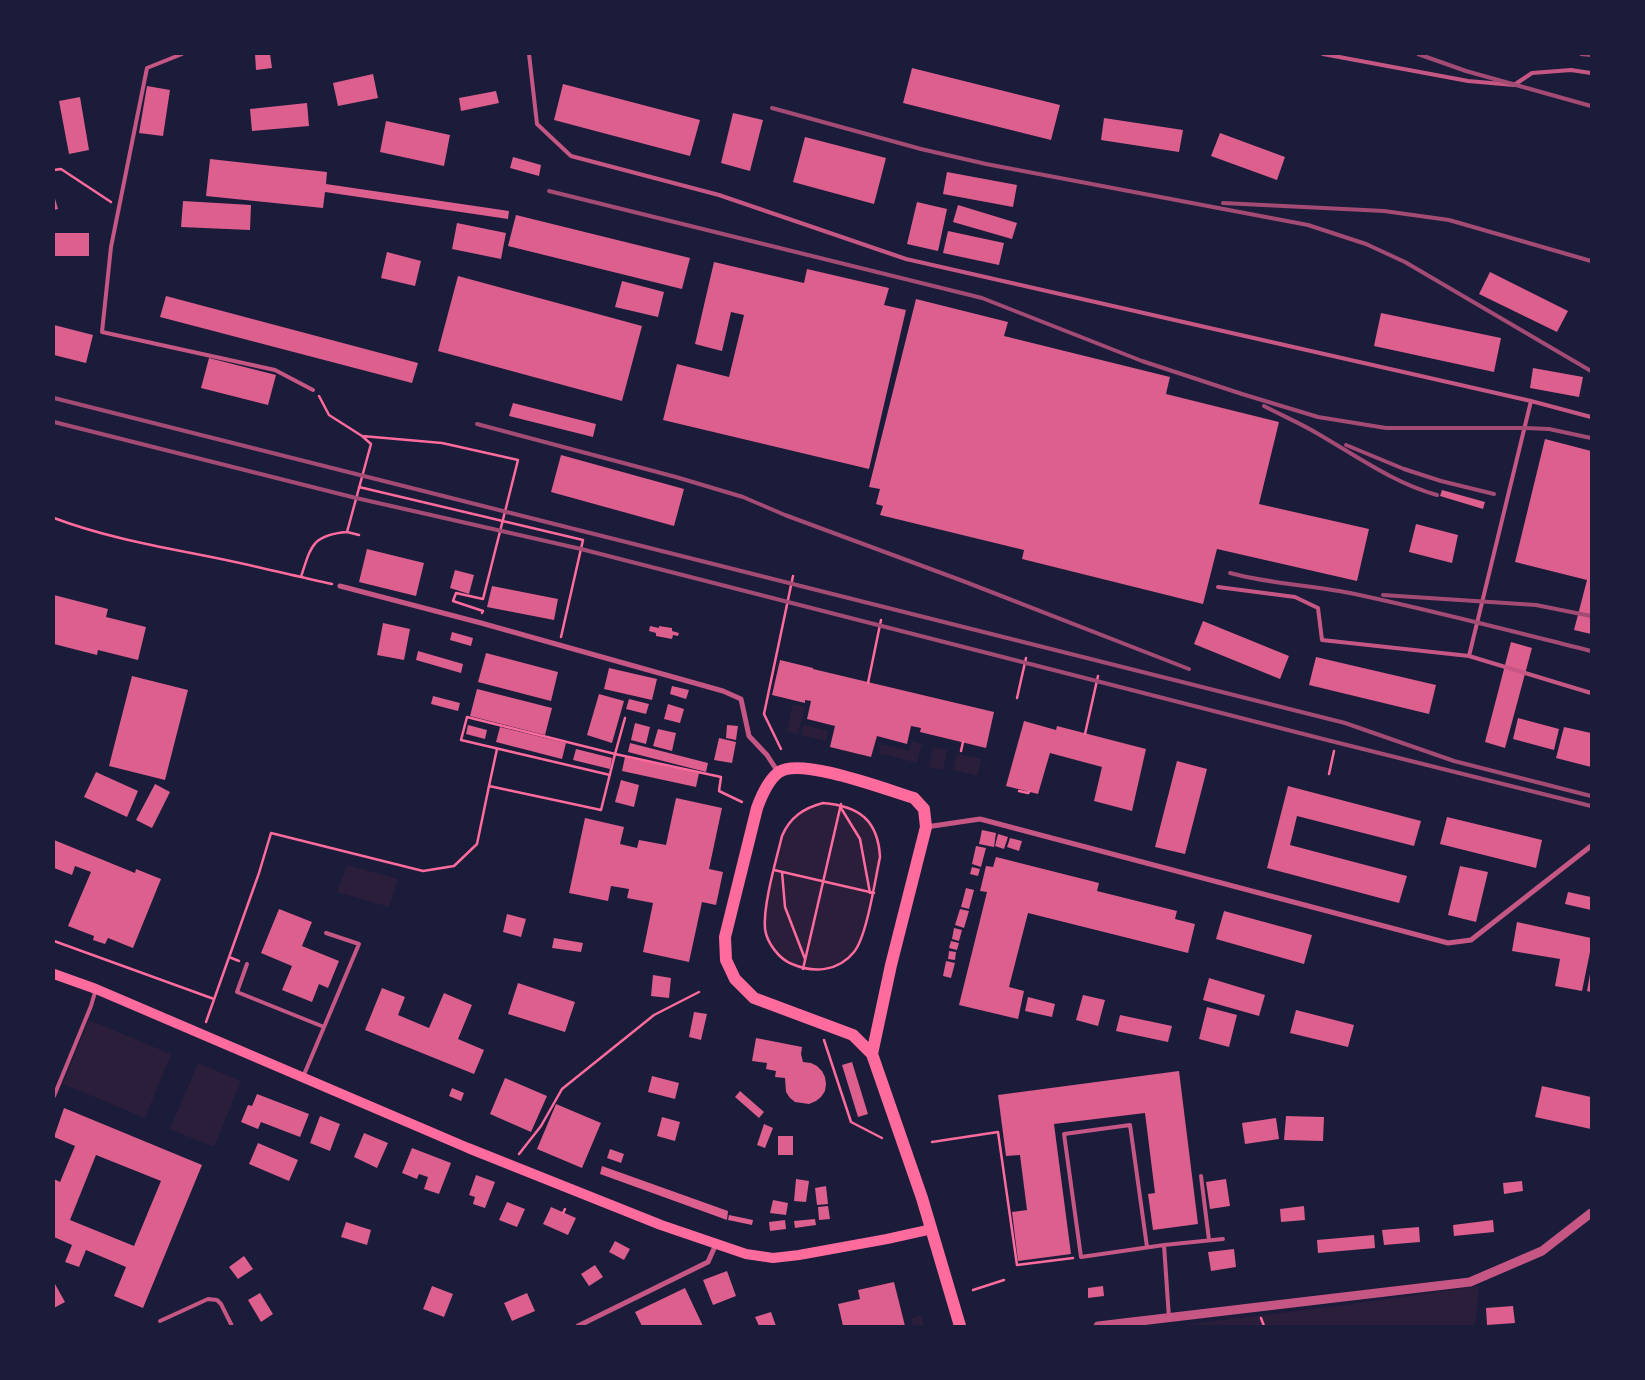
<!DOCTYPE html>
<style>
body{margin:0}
#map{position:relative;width:1645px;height:1380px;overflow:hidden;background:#1b1b3a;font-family:Inter,sans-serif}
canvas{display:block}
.frame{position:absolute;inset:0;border:55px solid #1b1b3a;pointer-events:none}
</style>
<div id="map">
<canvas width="1645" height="1380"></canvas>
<div class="frame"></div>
</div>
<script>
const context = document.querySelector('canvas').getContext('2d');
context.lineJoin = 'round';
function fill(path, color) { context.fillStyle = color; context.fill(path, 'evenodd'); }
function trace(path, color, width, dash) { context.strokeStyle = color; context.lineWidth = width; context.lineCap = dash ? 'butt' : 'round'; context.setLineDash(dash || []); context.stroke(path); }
fill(new Path2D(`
 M793 704 805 707 798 734 787 731Z
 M804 725 828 731 826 741 801 735Z
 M912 741 922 744 917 763 879 753 881 744 909 751Z
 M933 747 947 750 943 770 929 767Z
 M957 754 981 759 977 776 953 770Z
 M824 802C830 802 837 802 843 804 866 811 884 833 882 858 880 873 875 888 872 903 868 919 866 939 855 953 846 966 827 973 811 971 783 968 764 946 763 918 763 909 766 900 768 891 772 873 776 854 780 836 791 815 802 807 824 802Z
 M347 865 398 879 389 907 337 892Z
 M89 1020 171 1054 145 1118 63 1084Z
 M198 1063 241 1081 214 1147 170 1129Z
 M1479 1286 1475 1326H1174L1345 1305Z
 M921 1315 924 1326H913L911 1319Z`), '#2a1e3b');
fill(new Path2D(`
 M255 54H270L272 68 256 70Z
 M912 68 1060 105 1051 140 903 103Z
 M373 74 378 98 338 106 333 83Z
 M563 84 700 120 690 156 554 120Z
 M147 86 170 90 163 136 139 133Z
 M496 91 499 103 461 111 459 98Z
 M80 97 89 150 69 154 59 101Z
 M307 103 309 126 252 131 250 109Z
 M733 113 763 120 750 171 721 163Z
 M1104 118 1183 130 1179 152 1101 140Z
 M386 121 450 135 444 166 380 152Z
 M1220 133 1285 157 1277 180 1211 156Z
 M805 137 886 158 874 204 793 182Z
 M513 157 541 165 539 176 510 168Z
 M210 159 327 172 326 184 509 211 508 219 325 192 323 208 206 196Z
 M947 172 1017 185 1013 207 943 194Z
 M54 195 58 209 54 210Z
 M183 201 251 205 250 230 181 227Z
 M917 202 947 209 938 251 907 244Z
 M958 205 1017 223 1012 239 953 222Z
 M516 215 690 258 682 289 508 246Z
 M457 223 506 233 501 259 452 249Z
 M948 231 1004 243 999 265 943 253Z
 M54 233H89V256H54Z
 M387 252 421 261 415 286 381 278Z
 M714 262 804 283 807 269 889 288 884 305 906 310 869 469 663 420 677 364 729 377 744 315 731 312 722 351 695 344Z
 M1490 272 1568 311 1557 332 1479 294Z
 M458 276 642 326 622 401 438 351Z
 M622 281 664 292 658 317 615 307Z
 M166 296 418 363 412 383 160 317Z
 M916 299 1008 322 1004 336 1170 377 1166 394 1279 422 1259 504 1369 529 1357 581 1217 549 1203 604 1022 559 1024 550 880 515 883 506 876 504 880 489 869 487Z
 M1381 313 1501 338 1494 372 1374 346Z
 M54 325 93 335 86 363 54 355Z
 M209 358 276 375 268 405 201 388Z
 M1533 368 1583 377 1579 397 1530 388Z
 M513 403 596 424 593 437 509 416Z
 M1545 439 1591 451V634L1574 630 1587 580 1515 562Z
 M561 455 684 489 674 526 551 492Z
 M1442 490 1485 502 1483 509 1440 496Z
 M1416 524 1458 535 1452 563 1409 552Z
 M367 549 424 563 416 596 359 582Z
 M455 570 474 575 469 594 450 588Z
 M492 586 558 599 554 620 487 607Z
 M54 595 108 609 106 617 146 627 138 660 98 650 97 655 54 644Z
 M1203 621 1289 656 1280 679 1194 644Z
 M383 623 410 629 404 660 377 655Z
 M650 626 659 628V626L672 628V631L679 633 678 636 673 635 672 639 656 636V633L649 631Z
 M452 632 473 638 471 646 450 640Z
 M1511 642 1532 648 1505 748 1485 742Z
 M418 651 463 664 461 673 416 660Z
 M486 653 558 672 551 701 478 682Z
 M1316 657 1436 685 1429 714 1309 685Z
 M780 660 813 668V669L994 712 986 748 920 732 921 728 911 726 907 744 877 736 871 757 830 747 835 726 807 719 811 701 805 700V703L772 695Z
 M609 668 657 679 652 700 604 689Z
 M132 676 188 690 165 780 109 766Z
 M672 686 689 690 686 699 670 694Z
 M477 689 552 708 545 735 470 716Z
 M599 694 624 701 612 743 587 735Z
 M433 696 460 703 458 711 431 704Z
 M629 699 649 704 646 714 626 709Z
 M668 704 684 709 680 723 664 719Z
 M1518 718 1559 729 1554 750 1513 739Z
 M1024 721 1056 730 1057 726 1146 749 1132 811 1094 801 1102 767 1050 753 1038 794 1006 786Z
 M635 723 650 727 646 744 631 740Z
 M468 725 487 730 485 739 466 734Z
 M727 725 738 726 736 740 726 738Z
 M500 727 566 743 562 759 496 742Z
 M1564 727 1591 733V767L1556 758Z
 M658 729 676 733 672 751 653 746Z
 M719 738 736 742 732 763 714 760Z
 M630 743 708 763 706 772 628 752Z
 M576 749 612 758 610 769 573 760Z
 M625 757 699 773 696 787 622 771Z
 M1177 761 1207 769 1185 854 1155 847Z
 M96 772 138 791 127 817 84 797Z
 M621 780 639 785 634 807 615 802Z
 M155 784 170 792 152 828 136 820Z
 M1288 786 1421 821 1414 846 1297 816 1290 845 1407 876 1399 903 1267 868Z
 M676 798 722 808 709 869 723 872 716 905 702 902 689 962 643 952 653 903 627 898 629 889 611 886 608 901 569 893 585 818 624 827 620 844 637 848 639 840 666 845Z
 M1447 817 1542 840 1536 868 1440 844Z
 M982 830 996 833 994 847 979 844Z
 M998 834 1008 837 1004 849 995 846Z
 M1010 838 1022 841 1019 851 1007 847Z
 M54 840 135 873 136 869 161 879 133 948 108 938 105 944 93 940 94 936 68 926 91 872 75 866 72 875 54 868Z
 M976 846 986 848 981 867 972 864Z
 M996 857 1099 883 1097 891 1177 911 1175 919 1195 924 1188 953 1028 913 1009 987 1024 991 1018 1019 959 1005 987 892 980 891 986 866 993 867Z
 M1460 866 1488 872 1476 922 1448 915Z
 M972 867 980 869 978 876 970 874Z
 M966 888 974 890 969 909 961 907Z
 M1568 892 1591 897V910L1565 904Z
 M279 909 312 922 302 946 339 961 328 988 319 984 312 1002 282 990 292 966 261 953Z
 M960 909 969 911 964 928 955 925Z
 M1224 911 1312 935 1304 964 1216 939Z
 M507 914 526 919 521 937 503 932Z
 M1517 922 1591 938V947L1582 991 1555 986 1560 959 1512 951Z
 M954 928 962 930 959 941 952 939Z
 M554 938 583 943 581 952 552 948Z
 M951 941 959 943 957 950 949 948Z
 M949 951 956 952 955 960 948 959Z
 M946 961 955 963 951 978 943 976Z
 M1590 974H1591V992L1587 991Z
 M653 975 671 978 669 998 651 996Z
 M1209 978 1265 995 1259 1016 1203 1000Z
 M518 983 575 1002 565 1032 508 1014Z
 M382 988 405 997 398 1015 429 1028 444 993 472 1005 458 1039 484 1050 474 1074 365 1030Z
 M1083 995 1105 1000 1098 1026 1076 1020Z
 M1028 997 1055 1004 1052 1017 1025 1011Z
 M1207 1007 1237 1015 1229 1047 1199 1039Z
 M1296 1010 1354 1025 1348 1047 1290 1033Z
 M694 1012 707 1014 701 1040 689 1037Z
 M1120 1015 1172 1026 1168 1042 1116 1031Z
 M756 1038 802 1047 801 1054 803 1062 811 1063 817 1066 822 1071 825 1077 826 1084 825 1091 821 1097 816 1101 809 1104 795 1102 790 1098 786 1092 785 1078 775 1077 776 1071 766 1069 767 1063 752 1061Z
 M852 1062 868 1114 858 1117 842 1065Z
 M1179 1071 1198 1224 1153 1230 1148 1194 1155 1193 1145 1113 1054 1124 1071 1254 1018 1261 1012 1212 1027 1210 1020 1155 1006 1156 998 1095Z
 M652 1076 679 1083 675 1099 648 1092Z
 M505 1078 547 1096 531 1132 490 1114Z
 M1542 1086 1591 1097V1129L1535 1117Z
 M452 1088 464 1093 461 1101 449 1096Z
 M740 1091 764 1112 759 1118 735 1097Z
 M257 1094 309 1114 300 1137 261 1122 258 1129 241 1122 248 1105 252 1106Z
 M556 1104 601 1123 582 1168 537 1149Z
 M64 1108 202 1165 143 1308 114 1296 126 1267 86 1250 79 1267 65 1262 72 1245 54 1237V1179L60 1182 75 1146 54 1137ZM96 1155 161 1181 134 1246 70 1220Z
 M320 1116 340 1124 330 1151 310 1143Z
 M1286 1116 1324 1117 1323 1141 1284 1140Z
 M662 1117 680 1122 675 1141 657 1136Z
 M1276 1118 1279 1139 1245 1144 1242 1123Z
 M764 1124 773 1128 765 1148 757 1145Z
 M364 1133 388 1143 377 1168 354 1157Z
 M778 1136H793V1155H778Z
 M258 1143 298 1160 289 1181 249 1164Z
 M412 1148 451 1163 439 1194 424 1189 428 1177 419 1174 417 1179 402 1173Z
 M610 1149 624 1154 621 1163 607 1158Z
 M602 1166 728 1211 727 1220 600 1174Z
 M476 1175 495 1182 485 1208 473 1204 475 1197 469 1195Z
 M796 1179 809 1181 806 1202 794 1201Z
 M1226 1179 1230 1206 1210 1209 1206 1182Z
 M1522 1181 1523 1191 1504 1194 1503 1183Z
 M826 1186 828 1204 817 1205 815 1188Z
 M773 1200 788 1203 786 1215 770 1213Z
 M507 1202 525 1209 517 1227 499 1220Z
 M828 1206 830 1219 819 1220 818 1207Z
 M1304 1206 1305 1220 1281 1222 1280 1209Z
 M551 1207 576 1218 568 1235 543 1224Z
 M729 1215 753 1220 752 1225 728 1220Z
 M815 1219 816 1225 795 1228 794 1221Z
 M785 1220 786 1229 770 1231 769 1222Z
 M1493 1220 1494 1232 1454 1236 1453 1225Z
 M346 1222 371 1230 367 1245 341 1237Z
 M1419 1227 1420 1242 1384 1245 1382 1230Z
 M1374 1235 1375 1248 1318 1253 1317 1240Z
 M615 1241 630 1249 624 1260 609 1252Z
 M1234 1249 1236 1267 1211 1271 1208 1252Z
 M244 1256 253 1269 238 1279 229 1267Z
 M595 1265 603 1277 589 1286 581 1274Z
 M727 1271 736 1296 713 1305 703 1280Z
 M894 1282 905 1326H843L838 1304 860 1299 858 1290Z
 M55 1284 65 1302 54 1308V1285Z
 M432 1286 453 1294 444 1317 423 1309Z
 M1103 1286 1104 1296 1088 1298V1288Z
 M685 1288 703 1326H642L635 1312Z
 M260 1293 273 1314 261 1322 248 1300Z
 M527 1293 535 1311 512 1321 504 1303Z
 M1513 1306 1515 1323 1487 1325 1486 1308Z
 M771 1312 776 1326H759L755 1317Z`), '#dd5f8e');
trace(new Path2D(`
 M54 170 61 169 111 202
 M319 396 329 415 362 436 371 444 347 532 359 535
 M362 436 442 443 518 460 483 599 456 593 453 601 483 611 482 613
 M359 487 583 540 561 637
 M54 518C112 540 174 549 235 562 267 569 299 577 332 584
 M301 577C311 546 312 535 347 532
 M868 683 881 620
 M1017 698 1026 658
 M1085 734 1098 676
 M781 749 764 714 793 576
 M961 751 963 742
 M1329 774 1334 751
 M610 775 461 740 467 717 615 754 625 718
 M489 786 497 749
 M1019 791 1028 793 1029 792
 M823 803C859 806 878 820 880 857 875 880 867 936 854 952 838 972 813 973 792 964 779 959 767 943 765 929 763 904 776 861 782 836 790 817 804 808 823 803Z
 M841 808 860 839 870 893
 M774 870 874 893
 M782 872 785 907 805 959
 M54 941 214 999
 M229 957 239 961
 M803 969 841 804
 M206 1022 259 873 271 833 423 871 454 866 477 844 489 786 601 810 615 754 721 777 719 791 742 802
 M824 1040 851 1122 882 1138
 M932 1142 998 1132 1017 1265 1073 1258
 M519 1154 541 1126 562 1089 654 1015 699 992
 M563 1213 565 1209
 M973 1290 1004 1280
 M1261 1318 1264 1326`), '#ff6b9d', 2.5);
trace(new Path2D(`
 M182 54 147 68 111 247 102 332 275 370 313 390
 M529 54 537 124 571 156 719 195 906 259 1531 401 1591 417
 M1323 54 1468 81 1514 85 1532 73 1571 70 1591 73
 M1531 401 1469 656 1591 693
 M1218 587 1295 597 1318 608 1322 640 1469 656
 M247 964 237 992 324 1027
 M303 1077 359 944 326 933
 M54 1096 91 1006 96 989
 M1201 1176 1209 1240
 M1164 1245 1223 1239
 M1147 1247 1130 1125 1064 1134 1081 1257 1164 1245 1169 1318
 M160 1321 208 1299 217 1300 221 1304 232 1326`), '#c65784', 4);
trace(new Path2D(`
 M340 586 481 623 723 691 741 699 749 736 767 755 778 772
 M926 827 980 819 1448 943 1471 940 1591 846
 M578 1326 708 1262 716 1244`), '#c65784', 5);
trace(new Path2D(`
 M1098 1326 1470 1282 1542 1251 1591 1213`), '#c65784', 9);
trace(new Path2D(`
 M54 974 96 989 468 1148 661 1225 746 1254 773 1258 799 1255 887 1239 932 1229`), '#ff6b9d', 10);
trace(new Path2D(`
 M872 1054 891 965 926 827 924 809 914 798C887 790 801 757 779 772 768 780 761 797 757 808L725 937 726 960 735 979 754 998 853 1035 872 1054 922 1198 960 1326`), '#ff6b9d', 12);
trace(new Path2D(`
 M1418 54 1466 71 1591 106
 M1581 54 1591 55
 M772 108 921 149 986 164 1308 225 1366 244 1405 262 1591 371
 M549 191 982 298 1142 361 1242 394 1318 417 1386 428H1525L1549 429 1591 438
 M1223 203 1384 211 1449 220 1591 261
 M54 398 1345 723 1454 761 1591 796
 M1264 406C1283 416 1302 424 1320 435 1358 457 1394 483 1437 495
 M54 422 356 498 581 549 1327 740 1591 806
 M477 424 676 477 743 497 785 515 963 581 1189 669
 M1346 445 1404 469 1441 481 1494 494
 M1230 573C1270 584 1310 585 1350 593 1431 610 1511 631 1591 651
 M1383 595 1536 605 1591 616`), '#a44b75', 4);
</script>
